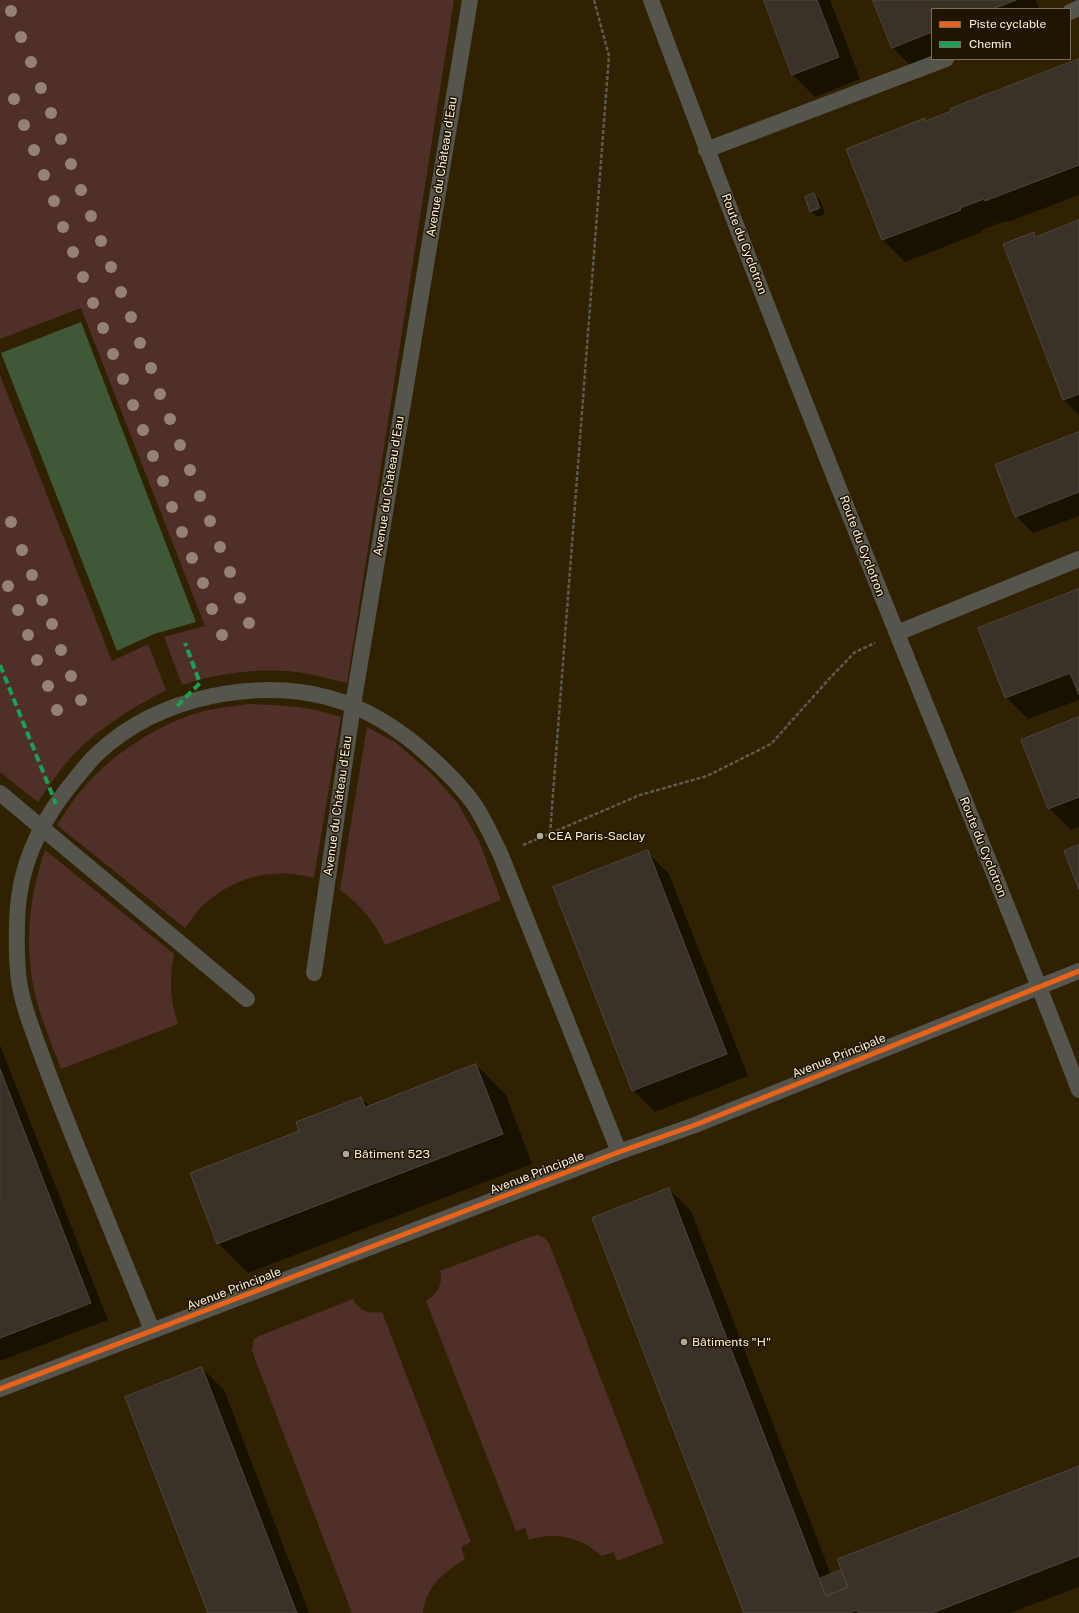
<!DOCTYPE html>
<meta charset="utf-8">
<style>
body{margin:0}
#map{position:relative;width:1079px;height:1613px;overflow:hidden;background:#211a0b;font-family:"Public Sans",sans-serif}
canvas{display:block}
.legend{position:absolute;left:931px;top:8px;width:140px;height:52px;box-sizing:border-box;background:#201500;border:1px solid #786e5a;margin:0;padding:5px 7px;list-style:none;font-size:12px;color:#fbf3e2}
.legend li{display:flex;align-items:center;gap:8px;height:20px}
.legend b{width:20px;border:1px solid #786e5a}
</style>
<div id="map">
<canvas width="1079" height="1613"></canvas>
<ul class="legend">
<li><b style="height:5px;background:#ea6118"></b>Piste cyclable</li>
<li><b style="height:5px;background:#1a9f57"></b>Chemin</li>
</ul>
</div>
<script>
const context = document.querySelector('canvas').getContext('2d');
context.lineJoin = 'round';
function fill(path, color) { context.fillStyle = color; context.fill(path, 'evenodd'); }
function trace(path, color, width, dash) { context.strokeStyle = color; context.lineWidth = width; context.lineCap = dash ? 'butt' : 'round'; context.setLineDash(dash || []); context.stroke(path); }
function label(font, color, halo, rows, align = 'center') {
  context.font = font + ' "Public Sans",sans-serif'; context.lineWidth = 3; context.setLineDash([]); context.textBaseline = 'middle'; context.strokeStyle = halo; context.fillStyle = color; for (const [text, x, y, turn = 0] of rows) {
    context.save(); context.translate(x, y); context.rotate((+turn || 0) * Math.PI / 180); context.textAlign = isNaN(turn) ? turn : align; if (halo) context.strokeText(text, 0, 0); context.fillText(text, 0, 0); context.restore();
  }
}
fill(new Path2D(`
 M0 0H1079V1613H0ZM932 9H1070V59H932Z`), '#2f2101');
fill(new Path2D(`
 M0 0H454L347 683C333 680 319 676 304 673 264 667 221 672 182 685L164 637 205 626 81 308 0 339Z
 M0 375 112 661 148 644 166 690C132 708 100 727 73 755 60 769 49 786 38 802L0 772Z
 M249 704C284 705 307 706 341 717L314 878C277 867 236 876 207 902 198 909 192 919 185 928L57 825C65 814 71 802 80 792 111 754 161 721 209 710 222 707 236 706 249 704Z
 M367 727 395 742 431 773 457 802 479 841 501 900 385 945C375 922 361 905 340 890Z
 M45 850 174 954C169 982 170 997 178 1024L61 1069C52 1044 41 1020 35 994 24 945 29 897 45 850Z
 M538 1235 544 1238 549 1243 664 1543 617 1561 614 1552 602 1556C582 1538 556 1531 529 1540L525 1528 516 1531 426 1301C438 1294 443 1285 440 1271L530 1237Z
 M353 1299C359 1311 368 1314 382 1312L471 1542 461 1547 465 1559C444 1572 426 1586 423 1613H352L252 1351 254 1339 259 1336Z`), '#502f28');
fill(new Path2D(`
 M81 322 196 622 154 634 117 651 1 353Z`), '#3e5838');
fill(new Path2D(`
 M765 0H830L860 79 815 97 793 75Z
 M874 0H1036L1039 9H932V59L914 69 892 47Z
 M1079 61V195L1008 222 1006 221 981 230 982 232 905 262 883 240 848 149 926 121Z
 M814 194 820 200 825 214 817 217 811 211Z
 M1079 221V415L1064 400 1004 245 1033 234 1037 237Z
 M1079 433V516L1033 533 1016 516Z
 M1079 590V700L1028 719 1006 697Z
 M1079 718V827L1071 830 1049 808Z
 M647 852 669 874 748 1076 655 1112 633 1090Z
 M0 1045 108 1320 0 1361Z
 M476 1065 506 1095 532 1164 248 1273 218 1243 301 1132 361 1098 369 1106Z
 M669 1189 691 1211 831 1575 841 1571 844 1574 1079 1467V1587L1010 1613H745Z
 M202 1368 224 1390 309 1613H209Z`), '#0007');
const building = new Path2D(`
 M764 0H817L839 57 792 75Z
 M873 0H1016L993 9H932V32L892 48Z
 M1079 59V165L985 201 984 199 960 208 961 210 882 240 846 149 925 118 926 121 951 111 950 109Z
 M814 193 820 208 810 212 805 197Z
 M1079 220V394L1063 400 1003 244 1034 232 1035 237Z
 M1079 432V492L1015 517 995 465Z
 M1079 589V695L1070 673 1005 698 978 628Z
 M1079 717V797L1048 809 1021 740Z
 M1079 845V890L1064 851Z
 M648 850 727 1054 632 1091 553 887Z
 M476 1064 503 1134 217 1244 190 1173 299 1131 296 1122 361 1097 365 1107Z
 M0 1069 91 1303 0 1338Z
 M669 1188 826 1596 848 1587 837 1559 1079 1466V1556L932 1613H858L857 1610 849 1613H744L592 1218Z
 M202 1367 297 1613H208L125 1397Z
 M841 1570 848 1587 826 1596 819 1579Z`);
fill(building, '#3a3228');
trace(building, '#4e463c', 1);
trace(new Path2D(`
 M550 834 609 56 594 0
 M523 845 640 795 707 776 771 744 829 679 855 652 875 643`), '#5e5b53', 2.5, [4, 2]);
trace(new Path2D(`
 M651 0C730 213 813 425 898 636 959 787 1021 938 1079 1090
 M1070 12 1079 8
 M706 150 946 59
 M897 633 1079 559
 M0 793 247 999
 M314 973 353 705 470 0
 M152 1330C126 1267 100 1203 74 1139 63 1111 52 1084 42 1056 33 1031 23 1007 19 981 16 959 16 919 19 897 25 851 47 813 76 778 83 770 90 760 98 753 129 724 170 705 212 696 297 679 364 697 428 755 445 770 461 786 474 804 484 819 492 837 500 853L619 1152
 M0 1389 619 1152 695 1125 1079 971`), '#55544d', 16);
trace(new Path2D(`
 M0 665 56 804
 M177 706 200 683 185 643`), '#1a9f57', 4, [8, 4]);
trace(new Path2D(`
 M0 1389 619 1152 695 1125 1079 971`), '#ea6118', 5);
context.fillStyle = '#968177';
for (const [x, y] of [
 [11,11],
 [21,37],
 [31,62],
 [41,88],
 [14,99],
 [51,113],
 [24,125],
 [61,139],
 [34,150],
 [71,164],
 [44,175],
 [81,190],
 [54,201],
 [91,216],
 [63,227],
 [101,241],
 [73,252],
 [111,267],
 [83,277],
 [121,292],
 [93,303],
 [131,317],
 [103,328],
 [140,343],
 [113,354],
 [151,368],
 [123,379],
 [160,394],
 [133,405],
 [170,419],
 [143,430],
 [180,445],
 [153,456],
 [190,470],
 [163,481],
 [200,496],
 [172,507],
 [210,521],
 [11,522],
 [182,532],
 [220,547],
 [22,550],
 [192,558],
 [230,572],
 [32,575],
 [203,583],
 [8,586],
 [240,598],
 [42,600],
 [212,609],
 [18,610],
 [249,623],
 [52,624],
 [28,635],
 [222,635],
 [61,650],
 [37,660],
 [71,676],
 [48,686],
 [81,700],
 [57,710]
]) { context.beginPath(); context.arc(x, y, 6, 0, 2 * Math.PI); context.fill(); }
for (const [x, y, r, color] of [
 [540,836,4,"#afa797"],
 [346,1154,4,"#afa797"],
 [684,1342,4,"#afa797"]
]) { const dot = new Path2D(); dot.arc(x, y, r, 0, 2 * Math.PI); context.fillStyle = color; context.fill(dot); trace(dot, '#201500', 1.5); }
label('12px', '#fbf3e2', '#201500', [
 ["Avenue du Château d'Eau",442,167,-81],
 ["Route du Cyclotron",744,244,69],
 ["Avenue du Château d'Eau",389,486,-81],
 ["Route du Cyclotron",862,546,69],
 ["Avenue du Château d'Eau",338,806,-82],
 ["Route du Cyclotron",983,847,68],
 ["Avenue Principale",839,1056,-22],
 ["Avenue Principale",537,1173,-21],
 ["Avenue Principale",234,1289,-21]
]);
label('12px', '#fbf3e2', '#201500', [
 ["CEA Paris-Saclay",548,836],
 ["Bâtiment 523",354,1154],
 ["Bâtiments \"H\"",692,1342]
], 'left');
</script>
